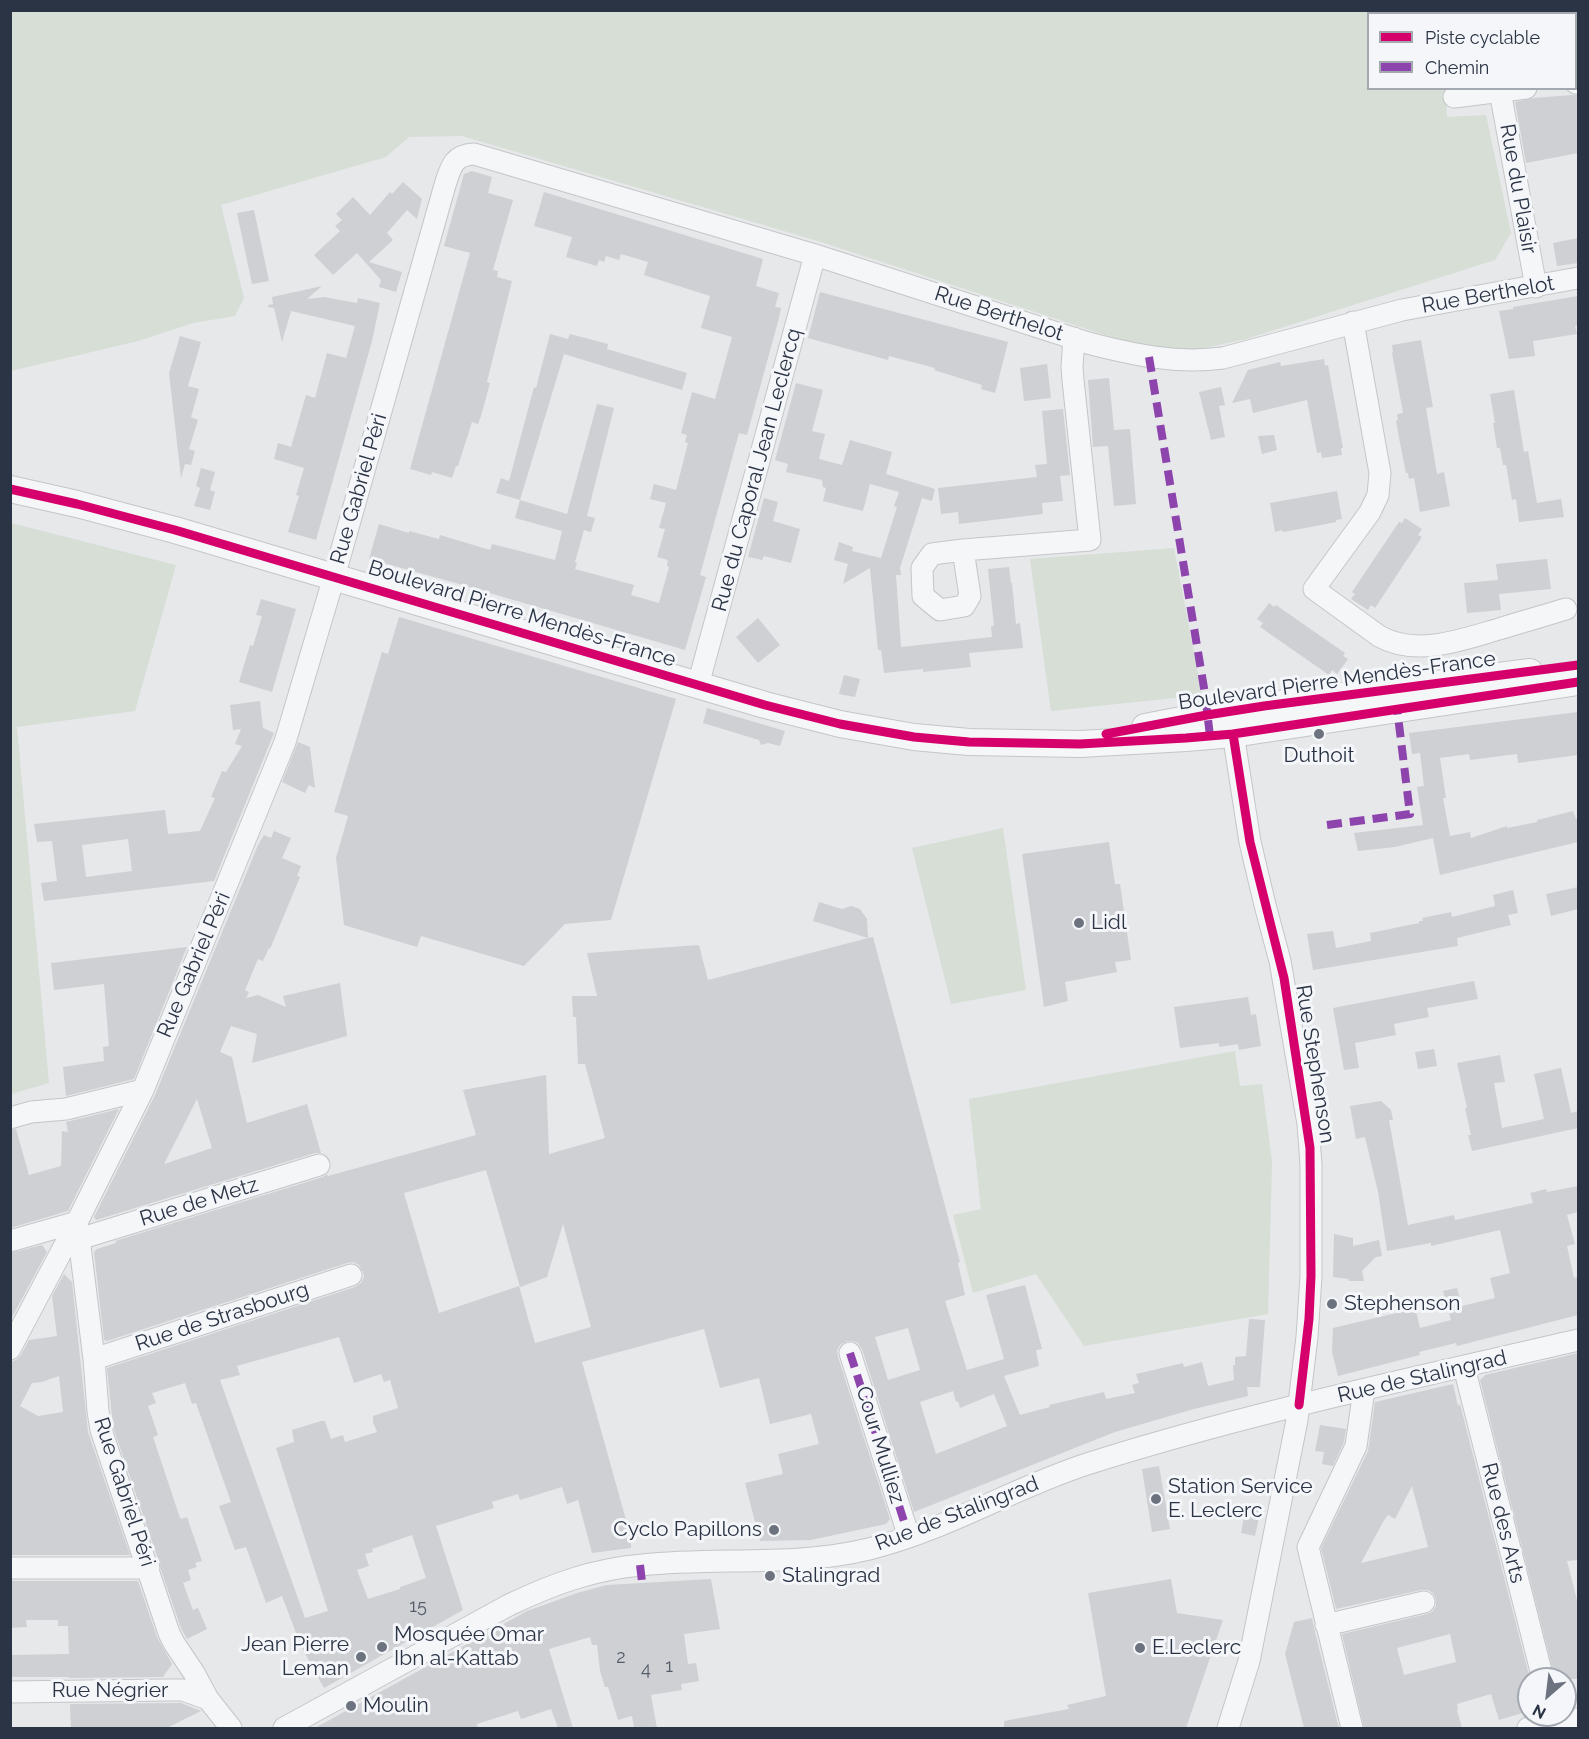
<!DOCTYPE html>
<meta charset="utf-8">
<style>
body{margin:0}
#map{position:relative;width:1589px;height:1739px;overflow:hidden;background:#e6e8ea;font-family:Raleway,sans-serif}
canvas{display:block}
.frame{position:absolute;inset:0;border:12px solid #2b3445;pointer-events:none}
.legend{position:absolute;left:1367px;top:12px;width:210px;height:78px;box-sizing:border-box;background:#f4f6f9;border:2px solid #a4a8b1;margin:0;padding:8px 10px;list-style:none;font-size:18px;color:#2b3445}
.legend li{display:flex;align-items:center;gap:12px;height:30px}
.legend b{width:30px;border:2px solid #a4a8b1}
.north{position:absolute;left:1517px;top:1667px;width:60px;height:60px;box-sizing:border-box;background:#f4f6f9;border:2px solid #a4a8b1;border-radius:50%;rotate:208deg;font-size:16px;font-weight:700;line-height:24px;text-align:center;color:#2b3445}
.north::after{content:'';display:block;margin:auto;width:21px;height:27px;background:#6c737f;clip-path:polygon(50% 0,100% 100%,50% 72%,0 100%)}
</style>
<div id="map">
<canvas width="1589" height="1739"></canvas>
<div class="frame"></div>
<ul class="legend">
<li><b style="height:8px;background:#d6006c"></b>Piste cyclable</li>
<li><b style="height:8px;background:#8e44ad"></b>Chemin</li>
</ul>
<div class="north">N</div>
</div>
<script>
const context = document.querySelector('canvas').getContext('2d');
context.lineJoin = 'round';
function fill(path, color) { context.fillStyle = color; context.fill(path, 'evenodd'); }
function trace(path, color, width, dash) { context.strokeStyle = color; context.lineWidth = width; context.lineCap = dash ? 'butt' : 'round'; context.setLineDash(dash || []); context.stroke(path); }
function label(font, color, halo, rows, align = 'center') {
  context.font = font + ' Raleway,sans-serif'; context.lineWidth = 6; context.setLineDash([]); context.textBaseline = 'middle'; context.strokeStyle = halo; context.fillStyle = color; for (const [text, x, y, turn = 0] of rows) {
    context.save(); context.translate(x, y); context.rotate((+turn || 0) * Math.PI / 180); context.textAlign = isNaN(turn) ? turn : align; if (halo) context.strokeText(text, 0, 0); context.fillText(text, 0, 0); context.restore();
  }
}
fill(new Path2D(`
 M10 11H1435L1436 13 1368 14V88L1445 89 1447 117 1486 115 1511 233 1495 260 1246 339 1191 351 1145 348 821 242 462 136 409 137 386 157 221 205 244 298 235 316 193 323 138 341 11 371Z
 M11 523 176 565 135 711 17 727 49 1083 11 1094Z
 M1174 548 1202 695 1051 711 1030 559Z
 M1003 828 1026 990 951 1004 912 848Z
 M1235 1051 1240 1086 1262 1084 1272 1162 1268 1314 1084 1346 1036 1274 973 1293 953 1215 981 1209 969 1099Z`), '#d6ded6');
fill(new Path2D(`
 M1572 95H1578V153L1526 163 1515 102 1533 98Z
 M472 171 492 177 488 193 513 200 493 270 498 271 497 277 512 281 487 382 490 383 481 416 478 424 472 422 458 466H456L452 478 432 472 431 475 410 469 470 253 444 246 464 174Z
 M403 182 422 199 417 219 407 210 387 233 393 240 369 262 402 272 396 292 379 287 381 280 357 253 333 275 314 255 340 231 335 226 342 220 336 214 353 197 370 215 390 192 392 194Z
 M544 192 763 259 756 286 779 293 775 307 781 308 779 318 747 435 739 433 700 575 706 577 685 650 452 582 369 559 379 524 409 533V531L439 539 440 535 490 550 492 544 555 560 562 531 515 518 520 500 567 514 597 404 614 408 587 516 595 518 591 532 584 530 575 562 577 563 575 569 634 585 631 595 659 603 669 567 667 566 668 560 657 557 665 529 659 528 666 503 650 499 654 484 676 490 688 443 685 442 687 435 681 433 692 392 715 399 732 337 701 328 710 296 644 275 648 262 621 254 619 260 606 256 604 262 599 260 597 266 566 257 572 237 534 226Z
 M254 210 269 281 252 284 237 213Z
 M1578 238V263L1557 266 1553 243Z
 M322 286 307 299 324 297 357 303 358 298 380 303 372 341 316 540 288 532 299 496 296 495 304 468 274 459 278 443 291 447 306 395 315 398 327 353 346 358 355 326 291 311 282 342 274 308 268 307V305L273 304 272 297Z
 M820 292 1008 342 995 393 981 389 982 385 934 370 935 368 889 356 888 360 808 338Z
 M1578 296V325L1575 326 1577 334 1533 341 1535 356 1509 359 1499 311 1513 309V307Z
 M550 334 568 339 570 334 608 344 607 349 687 373 682 390 564 354 520 500 496 493 501 478 509 481 534 387 536 388Z
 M180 336 201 342 188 386 199 389 191 417 198 420 189 449 195 451 191 465 185 464 181 478 169 373Z
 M1421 340 1433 407 1426 408 1437 474 1444 472 1450 506 1420 512 1414 478 1409 479 1408 473H1406L1400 443 1396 421 1398 420 1397 414 1403 413 1392 353 1393 352 1392 345Z
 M1324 359 1325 366 1328 365 1343 448H1341L1342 455 1322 458 1321 452 1317 453 1307 400 1253 413 1250 399 1232 403 1248 370 1280 362 1281 366Z
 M1047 364 1051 398 1024 401 1020 368Z
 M1109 378 1114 430 1130 429 1136 504 1114 506 1108 446 1093 447 1088 380Z
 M796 383 823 390 812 431 825 434 819 459 842 465 850 440 892 452 886 474 935 489 932 501 922 498 900 568 901 575H896L901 647 992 637 991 626H994L988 569 1009 567 1011 583H1012L1016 624 1020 623 1023 648 969 653 971 667 923 672V669L884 673 881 650H878L870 568 843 584 848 564 834 560 839 542 853 547 852 551 881 558 897 507 894 506 899 492 870 484 863 511 823 501 826 488 823 487 822 480 786 472 788 464 775 460Z
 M1221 387 1225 405 1219 406 1225 437 1211 440 1199 392Z
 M1514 390 1524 452 1528 451 1537 503 1561 499 1564 517 1519 522 1516 499 1512 500 1506 465H1503L1500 448H1497L1493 423H1495L1490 394Z
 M1063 409 1070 475 1060 476 1063 501 1042 503 1043 514 959 524 958 512 941 514 938 488 1037 477 1035 465 1047 464 1042 411Z
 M1274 435 1277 450 1262 454 1258 436Z
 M201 468 215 472 210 490 215 492 210 510 194 506 200 488 196 486Z
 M1337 491 1342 519 1336 520V522L1316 526 1283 532 1282 530 1275 532 1270 503Z
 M764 498 778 502 773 521 800 529 791 563 764 556 762 560 748 557Z
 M1405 518 1422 529 1418 535 1422 537 1375 608 1371 605 1368 610 1351 599 1355 594 1352 592 1399 522 1402 523Z
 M1547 559 1551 589 1499 594 1501 610 1467 613 1464 583 1498 580 1496 564Z
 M261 599 296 609 272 692 239 682 250 645 253 646 262 616 256 615Z
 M1269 603 1274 607 1276 605 1345 653 1343 656 1348 659 1337 674 1332 670 1329 675 1260 627 1263 623 1257 619Z
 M399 617 676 699 611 920 565 924 524 966 421 936 417 947 344 925 336 858 348 816 334 812 382 652 388 654Z
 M758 618 780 645 758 663 736 637Z
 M844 675 860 679 855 697 839 694Z
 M260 701 263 728 274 733 214 881 44 901 41 883 57 881 52 841 37 842 34 824 165 810 168 834 200 831 215 798 211 797 222 771 226 772 242 746 235 744 241 729 233 730 230 705ZM128 839 132 871 86 877 82 845Z
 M707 708 785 731 780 746 768 743 761 745 759 740 703 723Z
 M1578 712V755L1518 763 1517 754 1470 760 1469 754 1440 758 1446 798H1443L1450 836 1470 832 1471 838 1507 826V828L1537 822V820L1573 811 1576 819 1578 818V842L1440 875 1433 838 1395 847 1358 851 1354 833 1423 825 1417 787 1424 786 1420 753 1412 754 1409 733Z
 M298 742 310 747 315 788 309 785 305 793 282 782Z
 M274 831 291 838 282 858 301 866 297 876 300 877 270 949 269 948 263 961 258 959 245 990 249 992 246 998 258 995 286 1007 283 996 340 983 347 1036 252 1063 257 1034 231 1026 220 1052 232 1057 247 1123 307 1104 321 1153H315L96 1220 94 1217 155 1095 258 845 264 835 271 838ZM197 1099 212 1148 164 1164Z
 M1109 842 1115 884H1120L1131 960 1115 962 1117 972 1065 982 1068 1001 1044 1007 1022 854Z
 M1578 887V909L1551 916 1546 894Z
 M1513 890 1518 913 1508 915 1511 925 1457 938 1458 946 1313 970 1307 934 1333 931 1336 948 1371 941 1370 933 1419 923V921H1423L1422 918 1451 912 1452 917 1495 906 1493 895Z
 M819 902 842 909 851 906 860 909 867 919 868 938 873 937 960 1262 958 1263 965 1295 945 1301 967 1370 1004 1359 986 1295 1025 1285 1042 1349 1036 1350 1039 1366 1004 1376 1020 1415 1050 1407 1049 1405 1104 1392 1106 1399 1135 1393 1132 1385 1139 1383 1136 1374 1183 1363 1184 1367 1202 1362 1208 1386 1234 1380 1233 1365H1235V1357L1246 1356 1249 1319 1265 1320 1260 1387H1247L1248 1396 1194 1409 1115 1432 914 1512 862 1349 858 1343 853 1341H847L840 1345 837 1351 838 1357 890 1519 886 1524 811 1540 760 1541 745 1483 783 1474 778 1454 819 1444 811 1414 770 1424 759 1378 720 1388 704 1329 582 1362 631 1538V1548L592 1553 578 1500 567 1504 562 1487 520 1500 518 1494 492 1502 494 1508 436 1526 463 1610 324 1688 301 1646 282 1596 266 1603 246 1547 235 1550 219 1506 231 1502 196 1403 192 1404 185 1383 152 1393 156 1403 148 1406 158 1435 153 1437 179 1515 181 1519 187 1517 202 1561 195 1563 197 1567 188 1570 191 1580 183 1583 193 1610 198 1608 207 1629 187 1639 181 1628 161 1570 160 1562 158 1559 113 1427 107 1368 355 1287 361 1283 364 1277 363 1272 359 1265 353 1262 347 1263 107 1341 104 1340 94 1252 97 1249 116 1243 115 1241 323 1177 327 1174 328 1176 476 1135 463 1090 546 1075 549 1154 605 1138 585 1064H578L576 1017H573L572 996H597L587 953 699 945 708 980 868 938 813 921ZM486 1170 520 1287 547 1277 563 1224 591 1327 535 1343 519 1286 439 1313 404 1193ZM908 1328 920 1370 888 1380 875 1337ZM339 1337 354 1383 381 1374 384 1382 390 1380 398 1408 373 1416V1422L377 1432 345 1442 343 1435 331 1439 325 1421H321L292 1430 294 1442 276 1448 328 1611 305 1618 220 1380 240 1375 237 1366ZM953 1391 956 1402 958 1401 960 1408 994 1394 1007 1426 936 1454 920 1402ZM412 1535 426 1578 400 1587V1589L368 1599 357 1570 369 1566 365 1554 373 1552 372 1549Z
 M187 947 134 1079 66 1096 63 1067 104 1061 103 1047 109 1046 104 984 54 990 51 963Z
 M1474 981 1478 999 1427 1008 1429 1017 1394 1024 1396 1035 1355 1043 1359 1068 1344 1070 1333 1008Z
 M1248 997 1251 1015 1256 1014 1261 1046 1239 1050 1238 1044 1219 1047V1043L1180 1048 1174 1007Z
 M1434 1049 1437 1066 1418 1069 1415 1052Z
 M1500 1055 1505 1082 1494 1083 1502 1128 1544 1119 1534 1074 1561 1068 1571 1113 1578 1111V1128L1472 1151 1468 1135H1471L1465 1108H1467L1457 1063Z
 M1381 1101 1391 1110 1393 1120H1389L1408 1225 1454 1215 1455 1220 1533 1203 1530 1193 1546 1189 1547 1192 1578 1186V1212L1567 1215 1575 1244 1567 1246 1574 1278 1578 1277V1315L1457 1346 1456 1343 1419 1352 1420 1355 1338 1376 1332 1352 1333 1328 1409 1310V1312L1416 1311 1420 1328 1451 1320 1443 1291 1457 1288 1462 1306 1495 1298 1490 1278 1510 1273 1500 1230 1431 1246V1243L1387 1251 1378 1192 1365 1137 1356 1139 1350 1106Z
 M119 1109 68 1211 10 1228V1130L16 1129 29 1175 61 1166 62 1131 68 1132 66 1122Z
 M1334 1234 1353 1238V1246L1379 1240 1382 1256 1376 1257 1362 1271 1364 1281H1349L1348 1279 1333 1277Z
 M42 1245 47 1252 10 1321V1253Z
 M64 1274 72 1282 88 1432 130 1555H10V1362L16 1360 21 1355 29 1340 57 1336 52 1296ZM59 1376 63 1412 38 1416 20 1406 32 1383 42 1382Z
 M1578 1353V1560L1567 1561 1578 1604V1679H1555L1480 1380 1485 1375Z
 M1453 1384 1458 1406 1460 1404 1530 1679 1529 1711 1499 1720 1491 1694 1457 1704 1458 1710H1457L1462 1728H1364L1342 1634 1427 1614 1432 1612 1436 1606V1599L1433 1593 1428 1590H1421L1336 1609 1321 1548 1368 1451 1375 1402ZM1412 1486 1428 1547 1361 1563 1383 1522 1388 1515 1395 1519ZM1450 1634 1456 1662 1404 1675 1397 1648Z
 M1320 1425 1346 1429 1344 1442 1333 1466 1322 1464 1324 1452 1315 1451Z
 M1159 1466 1170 1529 1152 1532 1142 1469Z
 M1246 1505 1261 1508 1255 1536 1241 1533Z
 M711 1579 720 1629 684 1634 688 1664 696 1663 699 1681 681 1684 682 1690 651 1695 657 1728H634L632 1716 618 1720 608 1687H605L600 1671 597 1645H592L590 1637 549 1649 573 1728H558L551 1709 521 1719 518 1711 477 1724 478 1728H315L527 1611 577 1593 607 1585Z
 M1171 1579 1177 1613 1223 1620 1186 1728H1004V1721L1069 1709 1067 1705 1106 1696 1088 1593Z
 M10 1581H138L157 1637 172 1664 163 1677 69 1678V1677H10V1655L69 1654 68 1626H58V1620H26L27 1627 10 1628Z
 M1312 1618 1314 1628 1339 1728H1304L1285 1654 1294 1622Z
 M181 1703 201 1711 167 1728H71L70 1704Z`), '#ced0d3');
const minor = new Path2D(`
 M1576 83 1578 82
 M1500 91 1536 287
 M1454 97 1526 88
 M1353 322 1380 473 1378 495 1370 512 1314 589 1379 636C1416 657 1461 640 1499 629 1521 622 1543 616 1566 609
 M963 550 970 596 964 606 940 610 923 596 922 568 932 554 963 550 1090 540 1073 380 1072 367 1074 338
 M698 685 815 255
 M10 1118 31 1112 66 1109 143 1090
 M79 1239 319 1165
 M10 1241 77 1222
 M10 1349 77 1222
 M850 1353 909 1537
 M94 1359 351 1275
 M1464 1367 1543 1679
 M10 1568H149
 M1326 1625 1424 1602
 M10 1692 168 1690H183L208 1699
 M231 1728 208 1699 194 1673 174 1643 169 1633 101 1430 98 1411 94 1359 77 1222 143 1090 285 742 334 577 445 185C451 167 453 155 474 154L815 255 1088 343C1134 355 1176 364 1223 358L1402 310 1578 278
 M284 1728 509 1605C553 1584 594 1569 642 1565 718 1557 795 1567 869 1549 946 1530 1013 1488 1087 1464 1248 1413 1414 1378 1578 1340
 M1228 1728 1249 1661 1297 1420 1307 1337 1311 1276V1165L1308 1124 1280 961 1265 905 1250 842 1231 720
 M1352 1728 1308 1547 1356 1446 1364 1390
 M1528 1728 1553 1721 1578 1719`);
const tertiary = new Path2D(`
 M10 489 77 504 175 530 765 705 840 724 914 737 969 742 1080 744 1186 738 1233 734 1578 682
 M1145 727 1207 715 1264 706 1530 672`);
trace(minor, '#c4c6c8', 23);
trace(tertiary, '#c4c6c8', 28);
trace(minor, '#f5f6f7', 21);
trace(tertiary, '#f5f6f7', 26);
trace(new Path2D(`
 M1149 357 1205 694 1210 736
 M1327 825 1410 814 1397 708
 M850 1353 909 1537
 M640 1565 642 1582`), '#8e44ad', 8, [15, 8]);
trace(new Path2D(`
 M10 489 77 504 175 530 765 705 840 724 914 737 969 742 1080 744 1186 738 1233 734 1578 682
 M1106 734 1207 715 1264 706 1578 665
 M1233 734 1250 842 1284 978 1310 1148 1311 1276 1309 1319 1299 1405`), '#d6006c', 9);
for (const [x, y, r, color] of [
 [1319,734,6,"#6c737f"],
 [1079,923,6,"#6c737f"],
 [1332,1304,6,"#6c737f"],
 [1156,1499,6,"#6c737f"],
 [774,1530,6,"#6c737f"],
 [770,1576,6,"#6c737f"],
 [382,1647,6,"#6c737f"],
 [1140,1648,6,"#6c737f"],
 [361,1657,6,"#6c737f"],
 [351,1706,6,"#6c737f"]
]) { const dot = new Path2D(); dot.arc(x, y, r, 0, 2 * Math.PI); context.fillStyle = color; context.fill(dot); trace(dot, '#f4f6f9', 2); }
label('18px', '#545c69', null, [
 ["15",418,1607],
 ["2",621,1658],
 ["1",669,1667],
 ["4",646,1670]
]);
label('21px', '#2b3445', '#f4f6f9', [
 ["Rue du Plaisir",1518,189,80],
 ["Rue Berthelot",1488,295,-10],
 ["Rue Berthelot",999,314,18],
 ["Rue du Caporal Jean Leclercq",757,470,-75],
 ["Rue Gabriel Péri",359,489,-74],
 ["Boulevard Pierre Mendès-France",522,614,17],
 ["Boulevard Pierre Mendès-France",1337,681,-8],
 ["Rue Gabriel Péri",194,965,-67],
 ["Rue Stephenson",1315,1064,81],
 ["Rue de Metz",199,1202,-17],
 ["Rue de Strasbourg",222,1317,-18],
 ["Rue de Stalingrad",1422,1377,-13],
 ["Cour Mulliez",880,1445,73],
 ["Rue Gabriel Péri",124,1492,72],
 ["Rue de Stalingrad",957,1514,-21],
 ["Rue des Arts",1503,1523,76],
 ["Rue Négrier",110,1691]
]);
label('21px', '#2b3445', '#f4f6f9', [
 ["Duthoit",1319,756,"center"],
 ["Lidl",1091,923],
 ["Stephenson",1344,1304],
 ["Station Service",1168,1487],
 ["E. Leclerc",1168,1511],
 ["Cyclo Papillons",762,1530,"right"],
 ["Stalingrad",782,1576],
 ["Mosquée Omar",394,1635],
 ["Ibn al-Kattab",394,1659],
 ["Jean Pierre",349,1645,"right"],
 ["Leman",349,1669,"right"],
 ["E.Leclerc",1152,1648],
 ["Moulin",363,1706]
], 'left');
</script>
